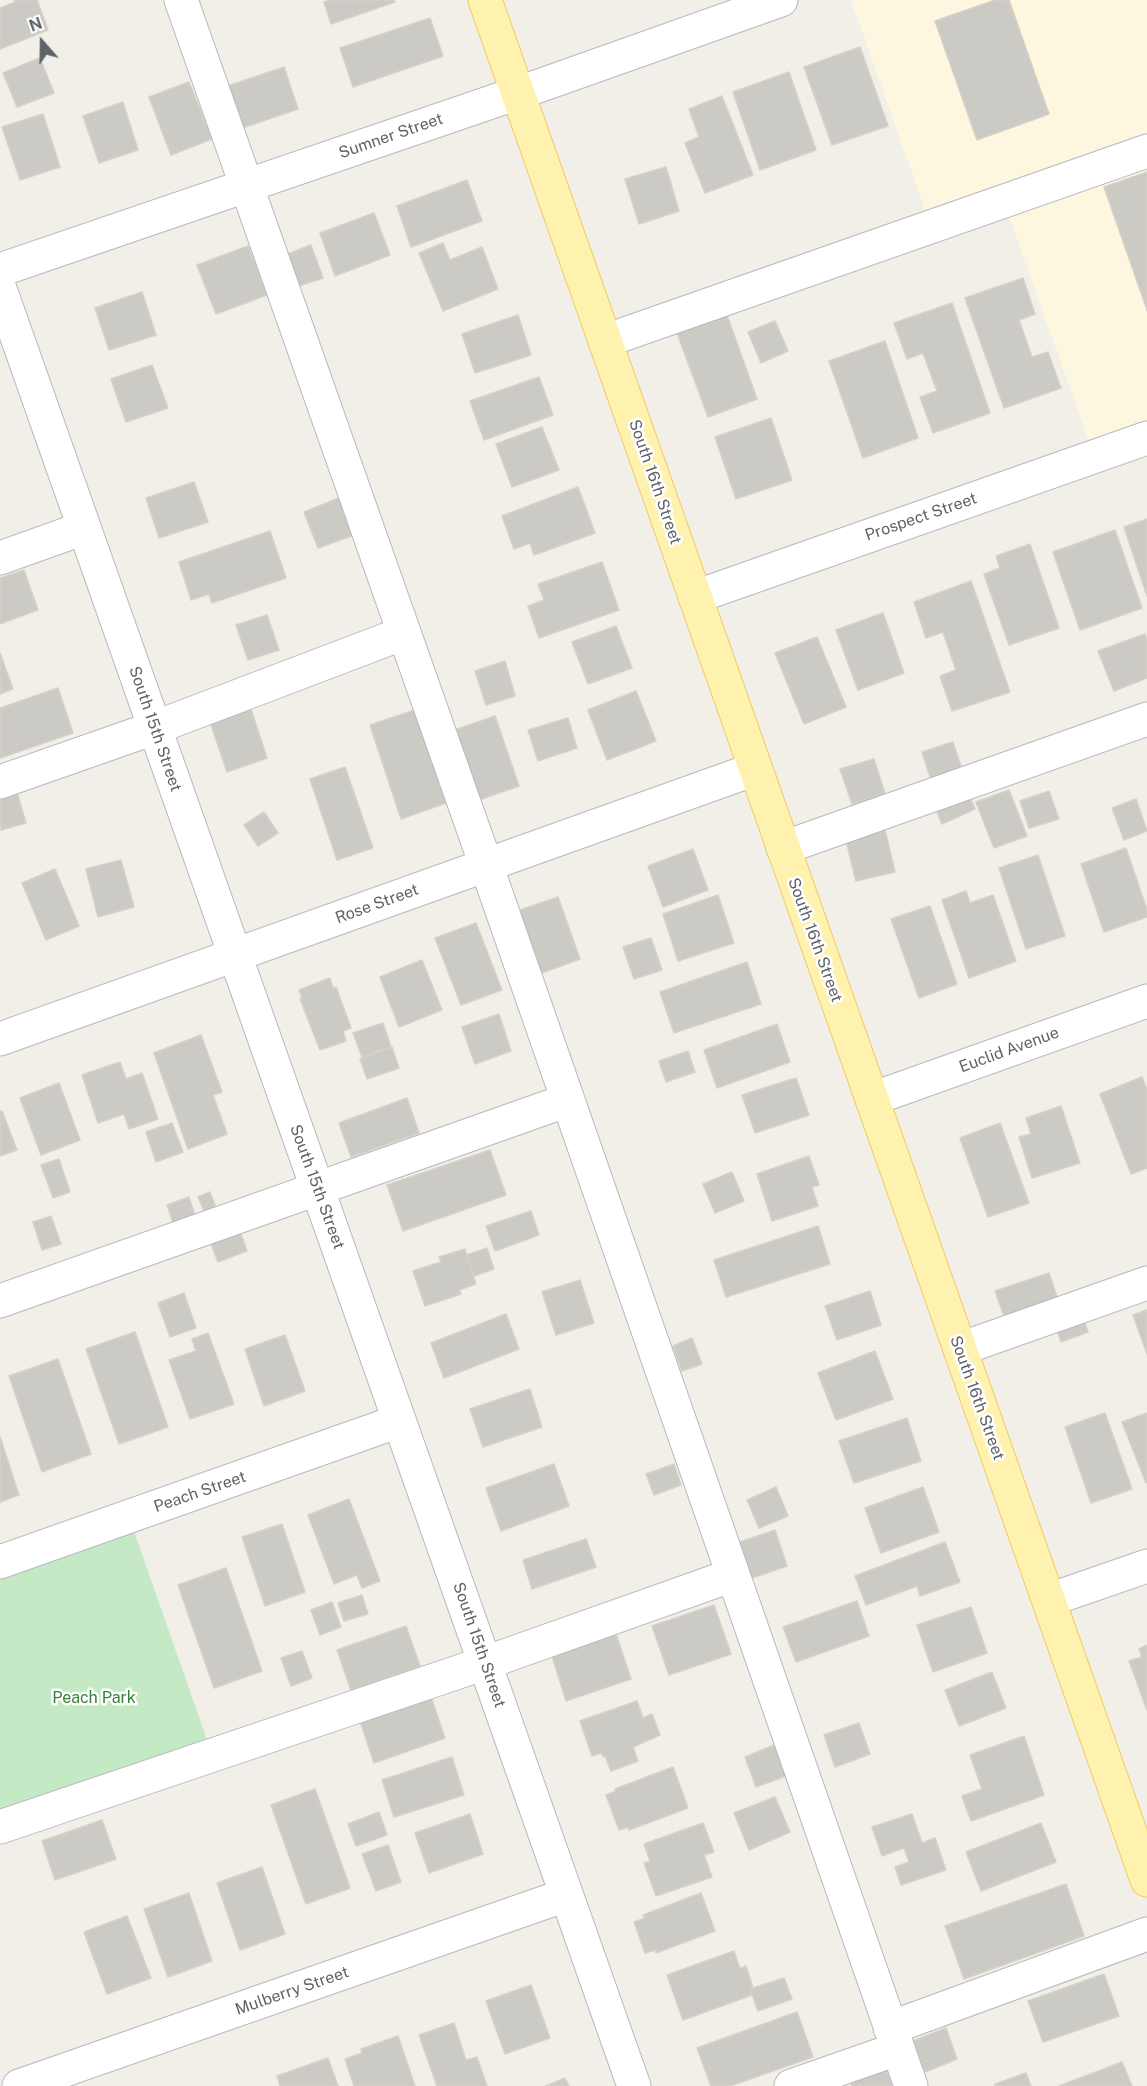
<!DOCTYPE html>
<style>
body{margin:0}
#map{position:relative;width:1147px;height:2086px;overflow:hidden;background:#f1efe8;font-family:"Public Sans",sans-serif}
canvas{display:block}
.north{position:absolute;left:12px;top:12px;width:60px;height:60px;-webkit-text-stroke:4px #fff;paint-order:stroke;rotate:340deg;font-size:16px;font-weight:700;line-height:24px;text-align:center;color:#5f6368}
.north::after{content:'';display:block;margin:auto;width:21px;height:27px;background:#5f6368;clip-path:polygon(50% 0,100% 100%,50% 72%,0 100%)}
</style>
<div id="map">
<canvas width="1147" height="2086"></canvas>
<div class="north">N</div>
</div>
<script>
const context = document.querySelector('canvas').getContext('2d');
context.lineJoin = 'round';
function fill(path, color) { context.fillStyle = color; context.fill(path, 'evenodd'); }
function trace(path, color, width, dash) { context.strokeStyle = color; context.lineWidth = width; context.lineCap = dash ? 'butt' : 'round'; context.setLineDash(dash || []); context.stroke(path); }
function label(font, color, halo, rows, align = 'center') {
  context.font = font + ' "Public Sans",sans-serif'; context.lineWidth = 5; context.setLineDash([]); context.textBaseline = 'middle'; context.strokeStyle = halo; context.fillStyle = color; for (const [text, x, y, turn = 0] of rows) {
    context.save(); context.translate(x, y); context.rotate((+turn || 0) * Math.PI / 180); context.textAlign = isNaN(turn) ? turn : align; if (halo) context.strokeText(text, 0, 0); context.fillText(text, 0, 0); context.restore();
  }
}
fill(new Path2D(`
 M851 0H1147V438L1094 456 1004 202 931 227Z`), '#fef7e0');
fill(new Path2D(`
 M129 1517 213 1757 0 1827V1562Z`), '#c5e8c5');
const building = new Path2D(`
 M14 0H37L48 30 0 49V8L15 2Z
 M330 0H394L395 2 331 24 324 2Z
 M995 0H1009L1049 114 977 140 935 21Z
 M430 18 443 56 353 87 340 48Z
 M860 47 888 126 832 145 804 67Z
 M40 58 54 93 17 107 3 73Z
 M284 67 298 109 242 128 228 86Z
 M789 72 816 150 760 170 733 92Z
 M189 82 212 139 171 155 149 97Z
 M722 96 753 175 705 193 685 143 699 137 689 109Z
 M123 102 138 150 99 163 83 116Z
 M43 114 60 167 20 180 2 127Z
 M666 167 679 211 639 224 625 179Z
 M1147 172V310L1104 187Z
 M467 180 482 221 411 247 397 206Z
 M374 213 390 255 335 276 320 233Z
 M443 243 450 260 482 247 498 289 443 311 419 253Z
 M311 245 323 278 296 287 285 255Z
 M248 246 267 295 216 314 197 265Z
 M1023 278 1035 314 1019 320 1032 357 1048 352 1061 388 1004 408 965 298Z
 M142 292 156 335 109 350 95 308Z
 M952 303 990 413 933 433 920 397 937 391 923 353 907 359 894 323Z
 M518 315 531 355 475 373 462 334Z
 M727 315 757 399 708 417 677 333Z
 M775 321 788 351 761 363 748 332Z
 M885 341 918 438 863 458 829 361Z
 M152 365 168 408 126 422 111 379Z
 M539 377 553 415 484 440 470 401Z
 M771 418 792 480 736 499 715 437Z
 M542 427 559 470 512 487 496 444Z
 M194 482 208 522 159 538 146 498Z
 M578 487 595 533 534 555 530 543 514 549 502 516Z
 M339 498 354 535 318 548 304 512Z
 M1147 519V596L1124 527Z
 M1115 530 1142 608 1080 630 1053 552Z
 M270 531 286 578 212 603 209 594 191 600 179 562Z
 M1030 544 1059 628 1009 645 984 574 1000 568 996 556Z
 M602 562 619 610 539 638 528 606 544 600 538 584Z
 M24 570 38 610 0 624V578Z
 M971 581 1010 692 952 711 940 676 956 670 943 632 926 638 914 602Z
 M883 613 904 673 858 690 836 630Z
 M267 615 279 650 248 660 236 625Z
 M616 626 632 668 588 684 572 642Z
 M1145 634 1147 640V678L1114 691 1098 651Z
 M817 637 846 707 804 724 775 653Z
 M0 653 13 689 0 694Z
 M505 661 515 696 486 705 475 671Z
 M58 688 73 733 0 758V708Z
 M636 691 656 741 607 760 588 710Z
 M248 700 267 758 227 772 207 713Z
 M415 710 446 803 401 819 370 725Z
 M495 716 519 786 476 801 452 731Z
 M568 718 577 748 538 761 528 730Z
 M953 742 963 772 932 783 922 752Z
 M874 759 885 794 852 804 840 769Z
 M345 767 373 848 337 860 310 779Z
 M16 789 26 823 1 830 0 793Z
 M1009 790 1027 836 994 848 976 802Z
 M967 791 975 809 942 824 934 805Z
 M1049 791 1059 819 1029 828 1020 801Z
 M1136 799 1147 831 1124 840 1112 808Z
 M264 812 278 833 258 846 244 825Z
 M884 826 895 872 856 881 845 836Z
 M1126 848 1147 910V917L1104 932 1081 864Z
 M693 849 708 890 663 907 648 866Z
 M1038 855 1065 936 1026 949 999 868Z
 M121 860 134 907 98 917 86 869Z
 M55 869 79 926 46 940 22 883Z
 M966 891 970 903 993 895 1016 961 969 978 942 900Z
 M718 895 734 943 678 961 663 914Z
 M558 897 580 959 539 974 517 911Z
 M930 906 957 984 919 998 891 919Z
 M476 923 502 990 461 1005 435 938Z
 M651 938 662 970 634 979 623 947Z
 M422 960 442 1010 399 1027 380 977Z
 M747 962 761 1004 674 1033 660 992Z
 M330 978 333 988 336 987 351 1028 343 1031 346 1041 320 1050 300 999 302 998 299 990Z
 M499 1014 511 1051 475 1064 462 1027Z
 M383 1023 391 1047 362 1057 353 1033Z
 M777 1024 790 1062 717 1088 704 1050Z
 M201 1035 222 1092 213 1095 227 1134 188 1149 154 1053Z
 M392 1047 399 1068 367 1079 360 1059Z
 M688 1051 695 1072 666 1082 659 1061Z
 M120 1062 126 1079 142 1073 158 1119 129 1129 124 1114 98 1123 82 1075Z
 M1142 1077 1147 1090V1168L1131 1174 1100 1094Z
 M796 1078 809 1115 755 1133 742 1095Z
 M59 1083 80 1140 41 1155 20 1098Z
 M407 1098 419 1133 351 1157 339 1123Z
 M1061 1106 1080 1163 1032 1178 1019 1137 1031 1134 1026 1118Z
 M2 1111 17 1150 0 1156V1112Z
 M172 1123 183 1152 156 1162 146 1132Z
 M1000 1123 1029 1203 988 1217 960 1138Z
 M490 1150 506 1195 403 1231 387 1185Z
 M809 1156 819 1185 812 1187 818 1206 772 1221 757 1174Z
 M59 1159 70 1192 53 1198 41 1165Z
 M732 1172 744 1201 715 1213 703 1184Z
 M210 1192 216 1208 205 1213 198 1197Z
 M189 1197 195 1216 173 1223 167 1205Z
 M531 1211 539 1235 495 1251 486 1226Z
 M51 1216 61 1244 42 1250 33 1222Z
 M818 1226 830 1264 726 1297 714 1260Z
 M239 1229 247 1251 218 1262 210 1241Z
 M487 1248 494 1269 474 1276 467 1255Z
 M465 1249 476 1284 459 1290 461 1294 425 1306 413 1271 441 1262 439 1257Z
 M1049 1273 1058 1300 1005 1319 995 1291Z
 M580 1280 594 1323 556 1335 542 1292Z
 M870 1291 881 1325 837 1340 825 1306Z
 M184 1293 196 1328 170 1337 158 1303Z
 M1147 1310V1354L1133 1315Z
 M506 1314 519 1349 444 1378 431 1343Z
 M1083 1317 1088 1332 1061 1342 1056 1327Z
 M135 1332 168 1427 119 1444 86 1349Z
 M208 1333 234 1404 190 1419 169 1360 196 1351 192 1339Z
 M285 1335 305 1391 264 1406 245 1349Z
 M692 1338 702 1364 682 1371 673 1346Z
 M875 1351 893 1399 836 1420 818 1373Z
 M58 1359 91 1454 42 1472 9 1376Z
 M530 1389 542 1427 483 1447 470 1409Z
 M1105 1413 1132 1489 1091 1503 1065 1427Z
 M1147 1413V1482L1146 1483 1122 1422Z
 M907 1418 921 1461 854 1483 839 1441Z
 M0 1437 19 1495 0 1502Z
 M554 1464 569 1506 501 1531 486 1488Z
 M674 1464 681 1485 654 1495 646 1474Z
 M776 1487 788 1516 759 1528 747 1500Z
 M923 1487 939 1532 881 1553 865 1508Z
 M349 1499 380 1581 362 1588 357 1575 334 1584 308 1515Z
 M282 1524 305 1592 265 1606 242 1537Z
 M775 1530 787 1566 752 1578 740 1542Z
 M586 1539 596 1567 532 1589 523 1560Z
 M945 1542 960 1582 920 1596 917 1586 866 1605 855 1576Z
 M226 1568 262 1671 214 1688 178 1585Z
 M362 1595 368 1614 344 1621 338 1603Z
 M857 1601 869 1636 796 1662 783 1627Z
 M332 1602 341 1627 320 1635 311 1610Z
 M714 1605 731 1654 669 1675 652 1626Z
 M971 1607 987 1653 933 1672 917 1625Z
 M406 1626 420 1666 351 1690 337 1650Z
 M616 1634 631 1679 566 1701 552 1656Z
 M1147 1645V1710L1129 1661 1142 1657 1139 1649Z
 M302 1651 312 1678 291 1686 281 1658Z
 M992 1672 1006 1708 959 1726 945 1690Z
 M431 1697 445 1738 374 1763 360 1721Z
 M637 1701 643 1718 652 1714 660 1735 633 1747 638 1761 611 1771 605 1756 603 1757 602 1753 592 1756 580 1721Z
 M859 1723 870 1754 835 1767 824 1735Z
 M1024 1736 1044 1795 971 1821 962 1796 982 1789 970 1755Z
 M774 1745 786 1776 756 1787 745 1757Z
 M452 1757 464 1795 394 1817 382 1780Z
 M673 1767 688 1808 629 1830 628 1827 619 1830 606 1795 616 1791 615 1789Z
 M315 1789 350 1888 306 1904 271 1805Z
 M775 1797 790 1832 749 1850 734 1813Z
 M379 1812 387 1835 356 1846 348 1824Z
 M470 1814 483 1854 429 1873 415 1833Z
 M912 1814 922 1843 935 1838 946 1870 901 1885 895 1867 909 1862 904 1848 882 1856 872 1827Z
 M102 1820 116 1859 55 1880 42 1841Z
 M703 1823 714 1852 704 1855 712 1877 656 1896 644 1863 650 1861 644 1844Z
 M1041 1823 1056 1862 981 1891 966 1852Z
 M388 1845 401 1882 376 1891 362 1854Z
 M262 1867 285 1934 240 1950 217 1883Z
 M1066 1884 1084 1936 964 1979 945 1926Z
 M189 1893 212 1961 168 1977 144 1909Z
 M701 1893 715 1931 656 1953 655 1950 645 1953 634 1922 645 1918 643 1915Z
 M127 1916 151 1978 107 1994 84 1932Z
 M734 1951 740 1969 746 1966 753 1988 750 1989 752 1995 683 2020 667 1975Z
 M1104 1974 1119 2016 1043 2042 1028 2001Z
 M784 1978 792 1999 758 2011 750 1989Z
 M531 1985 550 2038 505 2054 486 2001Z
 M797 2012 813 2057 730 2086H711L697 2048Z
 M454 2023 466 2060 477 2057 487 2086H437L419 2035Z
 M946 2028 957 2059 925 2072 913 2041Z
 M398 2036 415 2086H354L345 2059 362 2053 361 2049Z
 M328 2058 338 2086H280L277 2076Z
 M1122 2062 1132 2086H1059Z
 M886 2068 892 2086H852L850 2081Z
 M1026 2073 1031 2086H995V2084Z
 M565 2078 569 2086H546Z`);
fill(building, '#cccac5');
trace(building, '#d6d1c6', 1.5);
const minor = new Path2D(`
 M181 0 498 899 911 2086
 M0 270 550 82 781 0
 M0 289 634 2086
 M605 341 1147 151
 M0 558 84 528
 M695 597 1147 438
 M0 782 154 728 404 633
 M783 848 1147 719
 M0 1039 755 769
 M872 1099 1147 1001
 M0 1301 568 1100
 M960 1349 1147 1283
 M0 1562 399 1421
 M1049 1600 1147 1566
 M0 1827 485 1663 733 1575
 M890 2028 1147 1934
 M19 2086 566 1895
 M791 2086 897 2049`);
const major = new Path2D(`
 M485 0 1147 1880`);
trace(minor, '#b5b8bc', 35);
trace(major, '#f2c960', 35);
trace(minor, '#fff', 33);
trace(major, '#fff2af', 33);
label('16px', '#5f6368', '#fff', [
 ["Sumner Street",391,136,-19],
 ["South 16th Street",655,482,71],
 ["Prospect Street",921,517,-19],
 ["South 15th Street",155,729,71],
 ["Rose Street",377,904,-20],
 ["South 16th Street",815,940,70],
 ["Euclid Avenue",1009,1050,-20],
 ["South 15th Street",317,1187,70],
 ["South 16th Street",977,1398,70],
 ["Peach Street",200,1492,-19],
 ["South 15th Street",479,1645,71],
 ["Mulberry Street",292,1991,-19]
]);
label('16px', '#348238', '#fff', [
 ["Peach Park",94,1698]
]);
</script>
